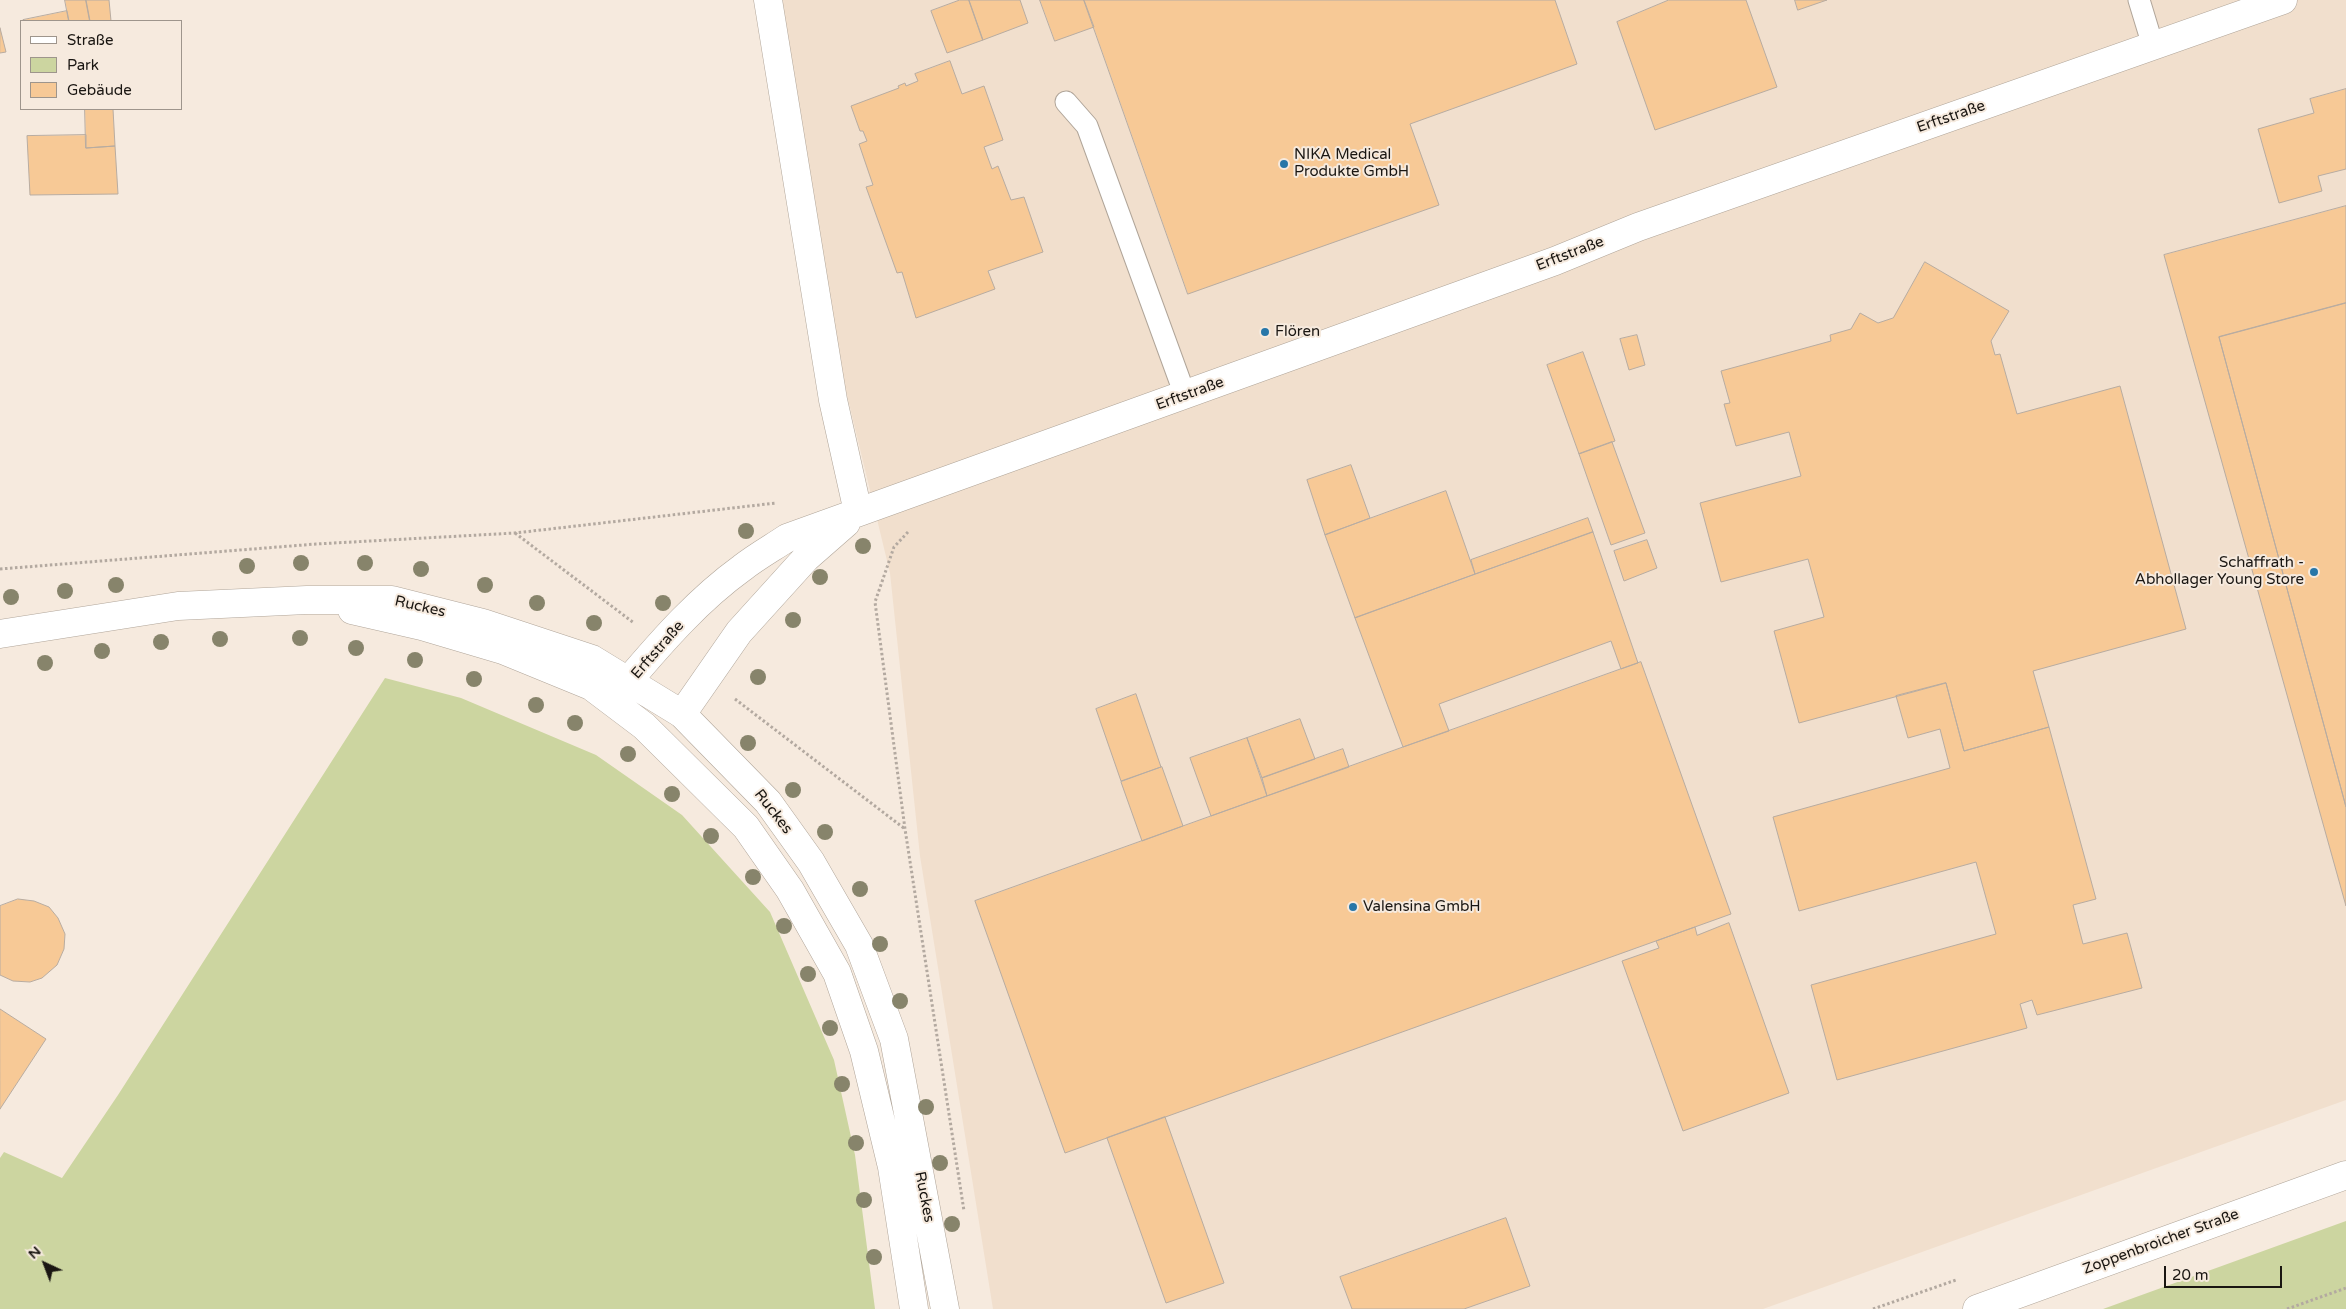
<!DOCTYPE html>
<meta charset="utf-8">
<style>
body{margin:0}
#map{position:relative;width:2346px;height:1309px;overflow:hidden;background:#f6eade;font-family:"Varela Round",sans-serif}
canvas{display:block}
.legend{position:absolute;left:20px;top:20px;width:162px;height:90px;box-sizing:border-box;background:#f6eade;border:1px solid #9e958c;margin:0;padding:6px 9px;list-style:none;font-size:15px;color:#1a1612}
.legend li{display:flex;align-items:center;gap:10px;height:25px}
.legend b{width:25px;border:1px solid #9e958c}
.north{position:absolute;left:20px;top:1239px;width:50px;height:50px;-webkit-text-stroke:4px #f6eade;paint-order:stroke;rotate:317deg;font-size:14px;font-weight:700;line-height:20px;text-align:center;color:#1a1612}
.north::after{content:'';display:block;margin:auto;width:18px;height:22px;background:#1a1612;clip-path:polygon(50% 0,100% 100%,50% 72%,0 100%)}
.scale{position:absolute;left:2164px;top:1266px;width:118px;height:22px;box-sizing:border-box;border:2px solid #1a1612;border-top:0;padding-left:6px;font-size:15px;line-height:18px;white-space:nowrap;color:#1a1612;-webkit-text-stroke:4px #f6eade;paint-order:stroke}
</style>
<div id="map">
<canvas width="2346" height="1309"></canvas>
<ul class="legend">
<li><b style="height:6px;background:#fff"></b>Straße</li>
<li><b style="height:14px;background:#ccd5a0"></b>Park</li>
<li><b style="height:14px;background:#f7c996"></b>Gebäude</li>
</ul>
<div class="north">N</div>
<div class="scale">20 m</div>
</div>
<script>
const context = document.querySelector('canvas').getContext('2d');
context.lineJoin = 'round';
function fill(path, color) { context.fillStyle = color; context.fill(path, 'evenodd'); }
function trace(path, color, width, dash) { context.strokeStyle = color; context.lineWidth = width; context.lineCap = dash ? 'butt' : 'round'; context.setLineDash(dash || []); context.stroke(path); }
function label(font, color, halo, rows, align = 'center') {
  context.font = font + ' "Varela Round",sans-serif'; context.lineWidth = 4; context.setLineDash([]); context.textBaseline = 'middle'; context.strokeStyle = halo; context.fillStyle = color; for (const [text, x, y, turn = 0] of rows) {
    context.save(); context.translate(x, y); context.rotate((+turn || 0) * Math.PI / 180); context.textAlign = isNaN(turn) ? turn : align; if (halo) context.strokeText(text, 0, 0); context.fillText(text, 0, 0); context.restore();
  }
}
fill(new Path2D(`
 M772 0H2346V1100L1763 1309H993L920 856 890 573 839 362Z`), '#f1dfcd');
fill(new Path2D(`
 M385 678 461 698 596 755 682 815 770 912 834 1060 855 1155 875 1309H0V1158L4 1152 62 1178 118 1095Z
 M2346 1221V1309H2103Z`), '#ccd5a0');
const building = new Path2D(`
 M65 0H86L90 21H69Z
 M86 0H109L111 21H90Z
 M960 0H969L983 40 947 53 931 11Z
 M969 0H1020L1028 23 983 40Z
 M1040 0H1084L1094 27 1055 41Z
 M1084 0H1555L1577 64 1410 124 1439 205 1188 294Z
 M1669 0H1746L1777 87 1655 130 1617 22Z
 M1795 0H1827L1798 10Z
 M67 11 69 21H23V20Z
 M0 28 6 52 0 53Z
 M950 61 962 94 984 86 1003 140 984 147 992 169 998 166 1011 200 1024 197 1043 252 988 271 995 289 916 318 902 272 897 273 866 187 873 185 859 144 867 141 863 131H860L851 106 899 88 898 86 905 83 906 86 918 81 915 74Z
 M2346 89V169L2318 176 2322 191 2279 203 2258 129 2314 113 2310 99Z
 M85 109H113L115 146 86 148Z
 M86 135V148L115 146 118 194 30 195 27 136Z
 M2346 206V303L2219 337 2346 807V906L2164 255Z
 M1925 262 2009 311 1991 341 1995 355 2000 354 2017 414 2120 386 2186 629 2033 671 2049 727 1964 751 1946 683 1799 723 1774 631 1824 617 1808 559 1721 582 1700 503 1801 476 1789 432 1736 446 1724 404 1730 403 1721 371 1831 341 1830 335 1851 329 1860 313 1878 323 1893 318Z
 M2346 303V807L2219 337Z
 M1637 335 1645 365 1629 370 1620 339Z
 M1583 352 1615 441 1579 454 1547 365Z
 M1612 442 1645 533 1611 545 1579 454Z
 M1351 465 1370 518 1325 535 1307 480Z
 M1446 491 1475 574 1355 618 1325 535Z
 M1588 518 1593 532 1475 574 1471 560Z
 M1593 532 1638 663 1621 669 1611 641 1439 704 1449 731 1403 747 1355 618Z
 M1647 540 1657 568 1624 581 1614 551Z
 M1641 662 1731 914 1065 1153 975 901Z
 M1946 683 1964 751 2049 727 2096 899 2073 905 2083 944 2127 933 2142 988 2037 1015 2032 1000 2020 1004 2027 1028 1837 1080 1811 985 1996 934 1976 862 1799 911 1773 817 1950 768 1940 729 1908 738 1896 696Z
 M1136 694 1161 767 1121 781 1096 709Z
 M1300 719 1315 759 1262 778 1247 738Z
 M1247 738 1267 796 1211 816 1190 758Z
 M1343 749 1349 767 1267 796 1262 778Z
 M1162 767 1183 826 1142 841 1121 782Z
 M18 899 34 901 49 907 58 918 65 934 64 949 57 965 42 978 30 982 13 981 0 975V906Z
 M1729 923 1789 1093 1683 1131 1622 961 1659 948 1656 941 1695 927 1697 935Z
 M0 1009 46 1039 0 1109Z
 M1165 1117 1224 1283 1166 1303 1107 1138Z
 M1506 1218 1530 1286 1464 1309H1352L1340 1277Z`);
fill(building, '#f7c996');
trace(building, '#b8aca1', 1);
const lane = new Path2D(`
 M2139 0 2153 46
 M1066 102 1087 126 1185 395`);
const street = new Path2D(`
 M768 0 833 400 858 512
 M629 680C663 640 699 599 742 568 756 557 772 548 787 538L1555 261 1638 227 2283 0
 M682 714 739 632 806 558 846 523`);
const secondary = new Path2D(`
 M352 610 422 626 503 650 591 686 644 726 746 827 790 890 837 973 864 1051 892 1167 914 1309
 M0 634 178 606 307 600H392L483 623 592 659 682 714 768 802 811 862 859 945 894 1039 945 1309
 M1977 1309 2346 1175`);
trace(lane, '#b0a599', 23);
trace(street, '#b0a599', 29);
trace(secondary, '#b0a599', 29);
trace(new Path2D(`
 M908 532 894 547 875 602 905 829 964 1211
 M515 533 634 623
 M0 569 316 544 515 533 776 503
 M735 699 905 829
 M1873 1309 1956 1280
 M2287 1309 2346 1288`), '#b3a9a0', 3, [2.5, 2.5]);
trace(lane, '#fff', 21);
trace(street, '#fff', 28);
trace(secondary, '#fff', 28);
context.fillStyle = '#87846b';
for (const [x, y] of [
 [746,531],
 [863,546],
 [301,563],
 [365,563],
 [247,566],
 [421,569],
 [820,577],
 [116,585],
 [485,585],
 [65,591],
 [11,597],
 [537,603],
 [663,603],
 [793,620],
 [594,623],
 [300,638],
 [220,639],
 [161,642],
 [356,648],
 [102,651],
 [415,660],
 [45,663],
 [758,677],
 [474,679],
 [536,705],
 [575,723],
 [748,743],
 [628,754],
 [793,790],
 [672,794],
 [825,832],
 [711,836],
 [753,877],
 [860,889],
 [784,926],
 [880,944],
 [808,974],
 [900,1001],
 [830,1028],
 [842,1084],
 [926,1107],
 [856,1143],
 [940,1163],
 [864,1200],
 [952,1224],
 [874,1257]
]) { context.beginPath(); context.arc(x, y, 8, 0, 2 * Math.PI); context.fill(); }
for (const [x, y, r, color] of [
 [1284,164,5,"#2776a8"],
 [1265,332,5,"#2776a8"],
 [2314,572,5,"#2776a8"],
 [1353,907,5,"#2776a8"]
]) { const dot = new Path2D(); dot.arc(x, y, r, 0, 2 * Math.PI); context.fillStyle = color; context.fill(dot); trace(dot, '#f6eade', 2); }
label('15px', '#1a1612', '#f6eade', [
 ["Erftstraße",1951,117,-19],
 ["Erftstraße",1570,254,-21],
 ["Erftstraße",1190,394,-20],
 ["Ruckes",420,607,13],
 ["Erftstraße",658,650,-49],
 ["Ruckes",773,812,52],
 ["Ruckes",924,1197,79],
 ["Zoppenbroicher Straße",2161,1242,-20]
]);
label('15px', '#1a1612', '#f6eade', [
 ["NIKA Medical",1294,155],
 ["Produkte GmbH",1294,172],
 ["Flören",1275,332],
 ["Schaffrath -",2304,563,"right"],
 ["Abhollager Young Store",2304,580,"right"],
 ["Valensina GmbH",1363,907]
], 'left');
</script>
